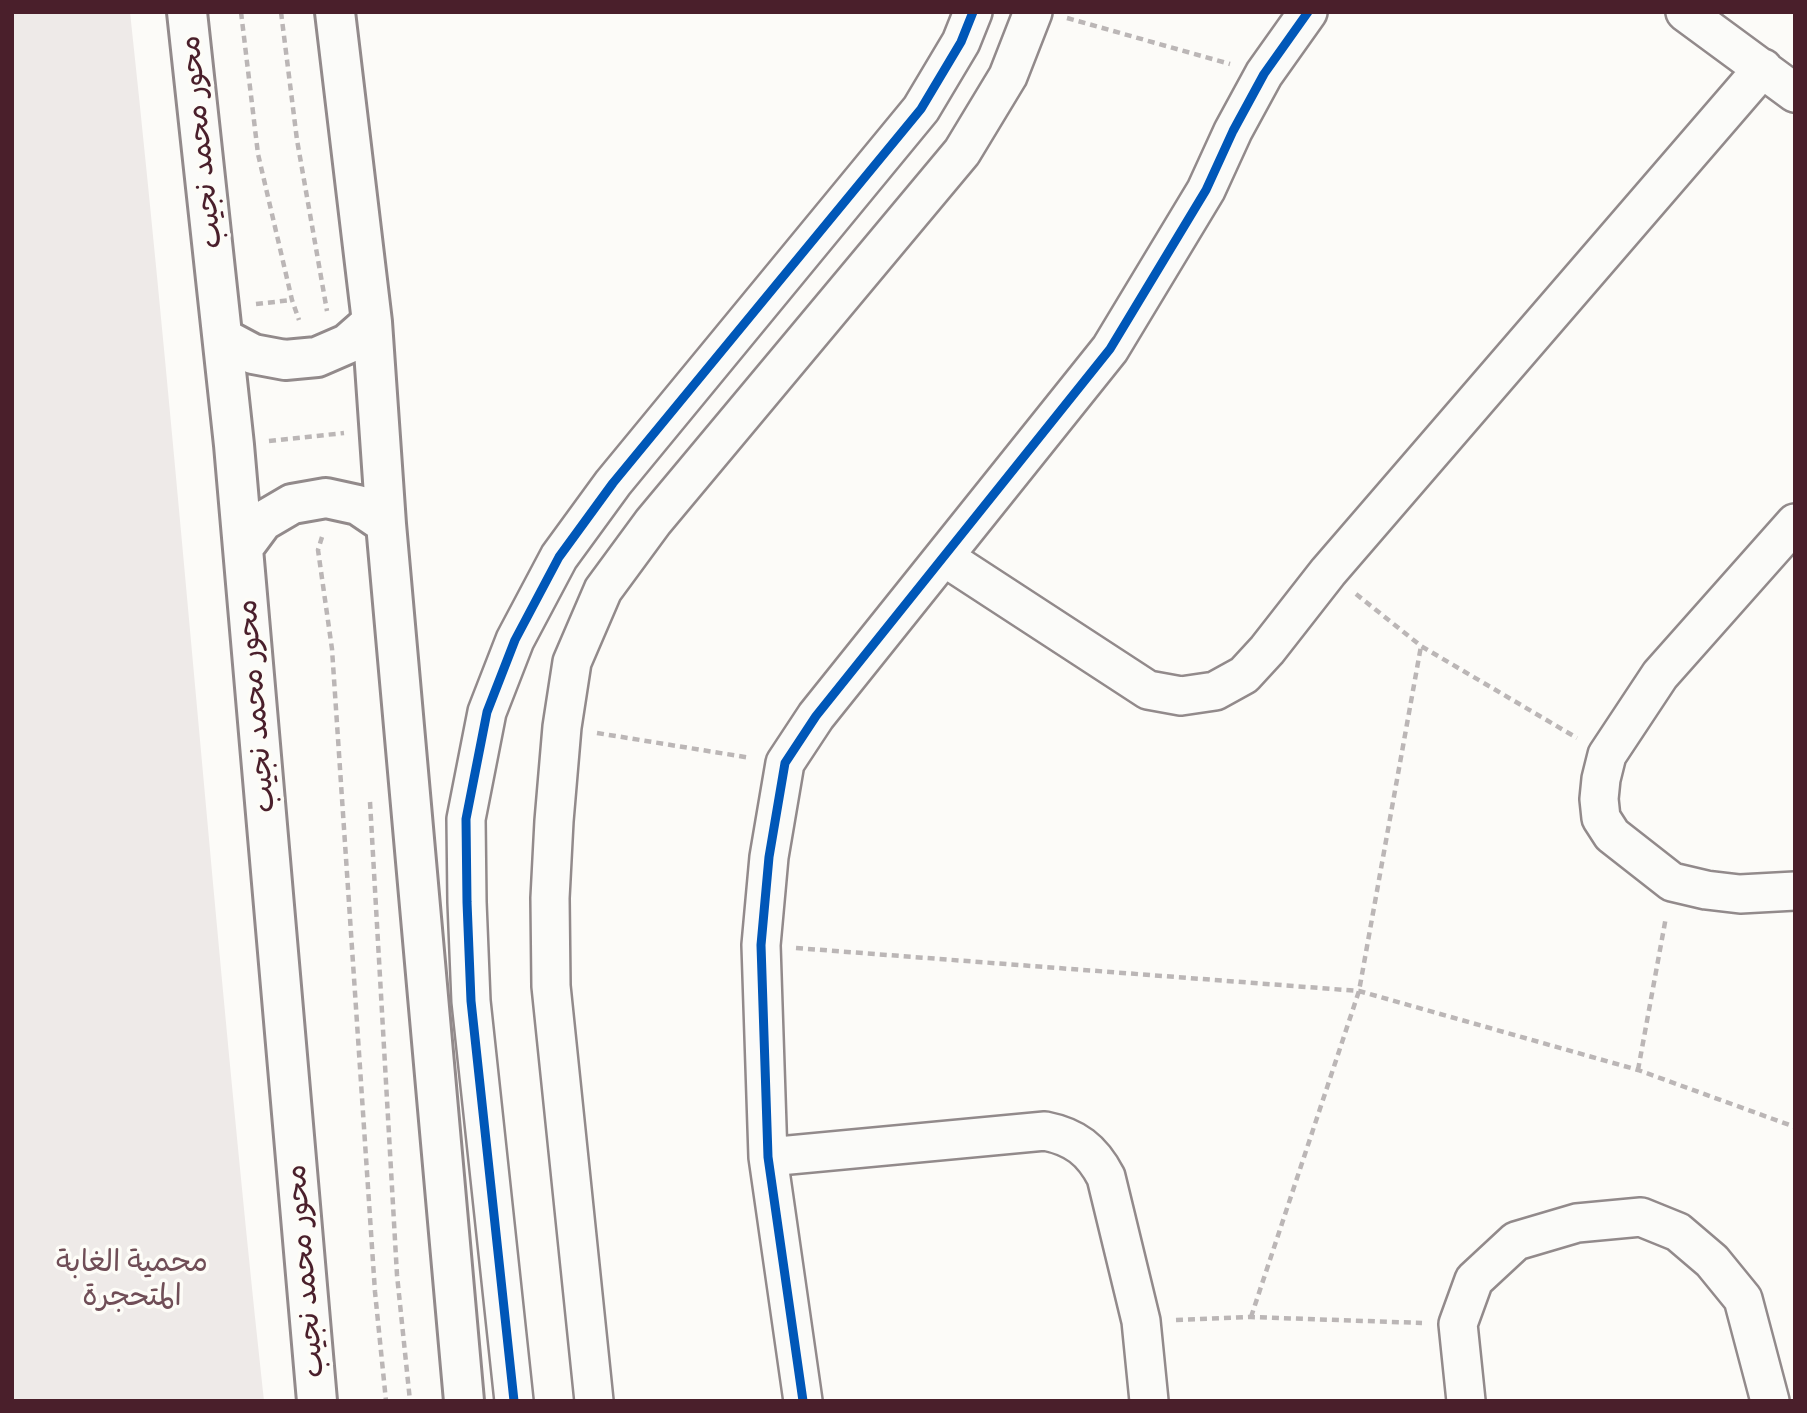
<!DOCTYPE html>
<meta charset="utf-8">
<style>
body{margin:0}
#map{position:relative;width:1807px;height:1413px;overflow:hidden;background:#fcfbf8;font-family:Itim,sans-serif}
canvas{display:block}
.frame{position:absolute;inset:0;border:14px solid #4a1f2b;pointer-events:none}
</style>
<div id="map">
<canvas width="1807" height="1413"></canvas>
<div class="frame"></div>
</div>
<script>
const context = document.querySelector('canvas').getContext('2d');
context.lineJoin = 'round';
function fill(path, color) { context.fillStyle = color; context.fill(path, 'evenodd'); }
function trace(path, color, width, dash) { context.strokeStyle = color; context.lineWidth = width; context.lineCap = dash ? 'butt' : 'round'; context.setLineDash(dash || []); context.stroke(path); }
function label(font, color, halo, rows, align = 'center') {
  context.font = font + ' Itim,"Playpen Sans Arabic",sans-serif'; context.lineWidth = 7; context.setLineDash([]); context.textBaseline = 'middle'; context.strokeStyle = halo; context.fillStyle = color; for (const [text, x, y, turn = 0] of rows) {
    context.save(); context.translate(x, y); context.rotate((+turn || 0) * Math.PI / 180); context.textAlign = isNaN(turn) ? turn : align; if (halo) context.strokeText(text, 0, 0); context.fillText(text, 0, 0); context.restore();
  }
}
fill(new Path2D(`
 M12 12H130C180 475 214 938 264 1401H12Z`), '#eeeae8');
const minor = new Path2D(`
 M1685 12 1795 93
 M1795 523 1660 675 1607 755 1601 779 1599 799 1601 818 1612 835 1672 882 1706 890 1740 894 1795 891
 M944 557 1148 690 1181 696 1215 691 1244 675 1267 650 1328 572 1763 68
 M768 1157 1045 1131C1075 1137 1092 1150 1106 1177L1141 1321 1149 1401
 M514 1401 471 1001 467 902 466 819 487 712 515 640 559 557 613 483 921 109 961 42 973 12
 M594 1401 551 986 550 898 554 821 562 727 572 662 603 590 653 522 962 152 1008 76 1033 12
 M803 1401 768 1157 761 945 769 857 785 763 816 716 1110 349 1206 190 1233 131 1264 74 1308 12
 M1466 1401 1458 1324 1474 1280 1516 1241 1577 1223 1641 1217 1678 1232 1712 1261 1743 1299 1770 1401`);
const major = new Path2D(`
 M187 12 234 445 317 1401
 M335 12 372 322 386 524 464 1401
 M223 338 253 354 285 360 317 357 347 344 372 322
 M243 548 263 521 292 504 326 498 358 505 386 524`);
trace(minor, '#928a8b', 42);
trace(major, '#928a8b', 44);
trace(new Path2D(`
 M241 12 258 154 292 300 299 320
 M281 12 297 140 327 311
 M1067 18 1230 64
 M256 304 292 300
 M269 441 344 433
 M322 537 318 550 332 649 375 1292 386 1401
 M1356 594 1421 646 1577 738
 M597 733 751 758
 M370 802 397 1275 410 1401
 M796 948 1359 991 1638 1070 1795 1127
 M1638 1070 1666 917
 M1251 1317 1359 991 1421 646
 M1176 1320 1251 1317 1422 1323`), '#bbb6b6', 4.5, [7, 5]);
trace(minor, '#fbfbf9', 37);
trace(major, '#fbfbf9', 38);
trace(new Path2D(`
 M514 1401 471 1001 467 902 466 819 487 712 515 640 559 557 613 483 921 109 961 42 973 12
 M803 1401 768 1157 761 945 769 857 785 763 816 716 1110 349 1206 190 1233 131 1264 74 1308 12`), '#0057b8', 9);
label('30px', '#4a1f2b', '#fdfcf7', [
 ["محور محمد نجيب",202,142,-96],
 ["محور محمد نجيب",257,706,-95],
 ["محور محمد نجيب",306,1271,-95]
]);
label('30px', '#704e57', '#fdfcf7', [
 ["محمية الغابة",132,1263],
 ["المتحجرة",132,1297]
]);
</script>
